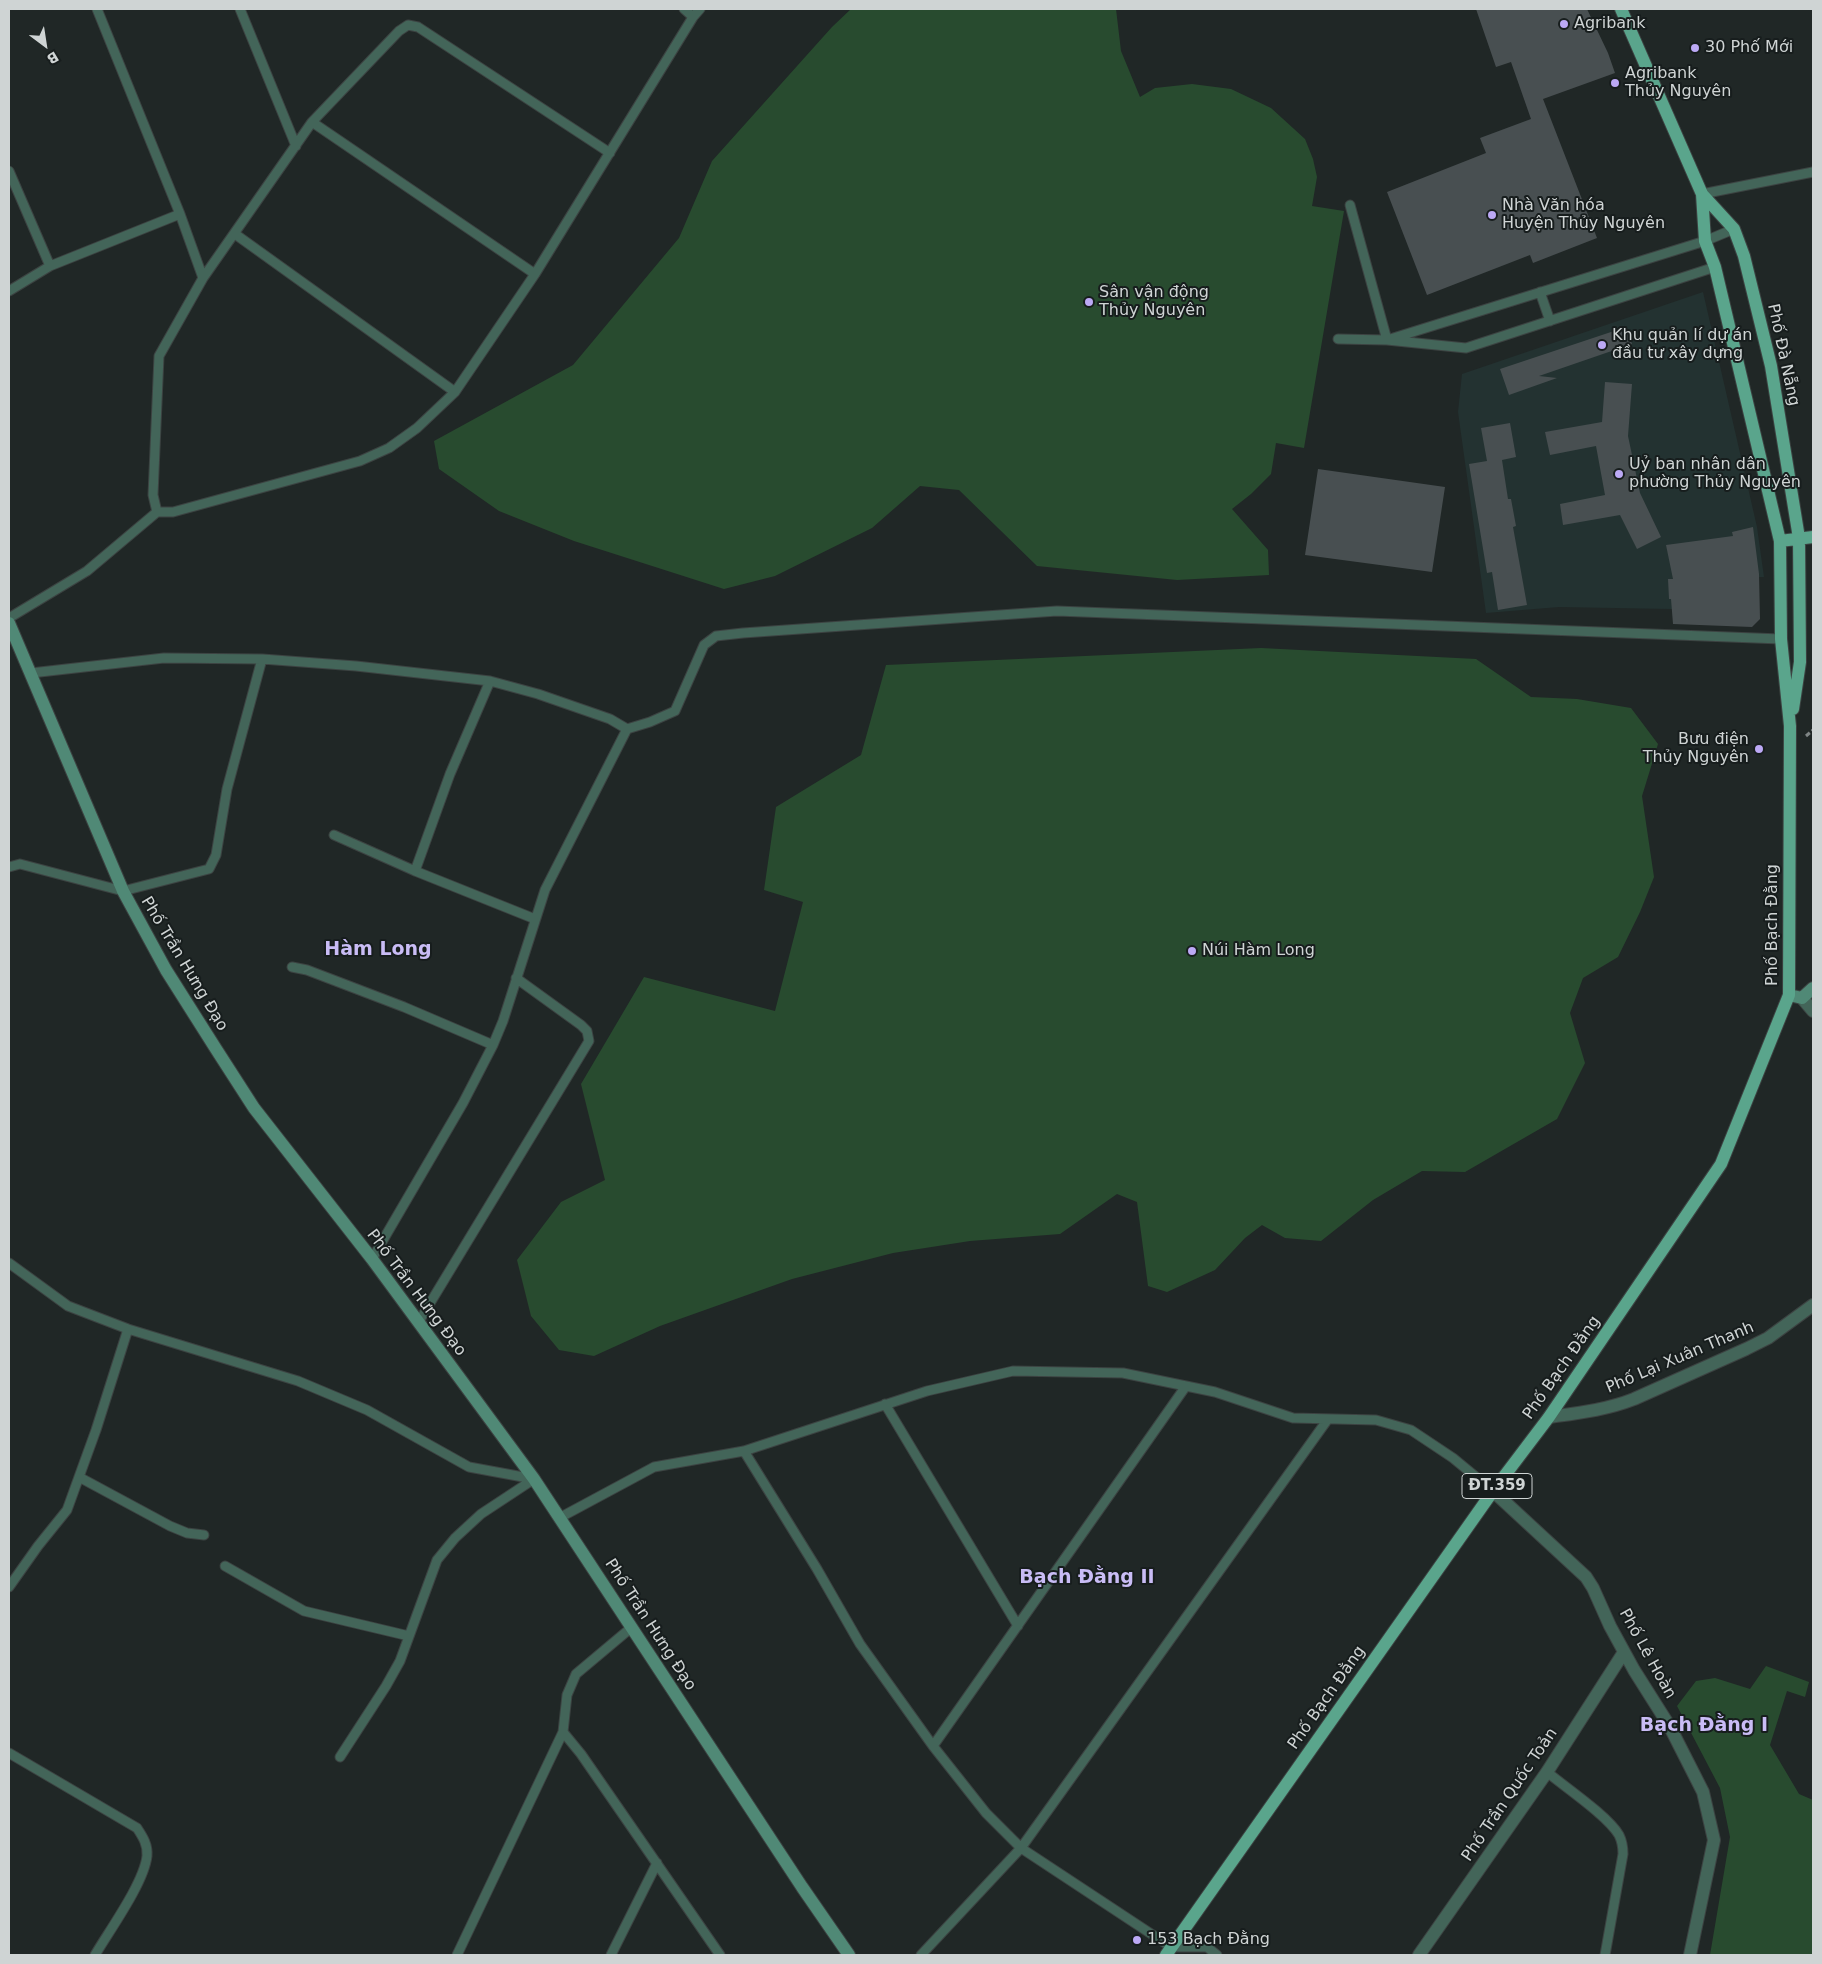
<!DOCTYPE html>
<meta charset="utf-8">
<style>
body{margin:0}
#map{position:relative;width:1822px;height:1964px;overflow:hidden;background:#202726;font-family:"DejaVu Sans",sans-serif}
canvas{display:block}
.frame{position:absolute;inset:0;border:10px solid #cfd4d4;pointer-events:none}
.north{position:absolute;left:20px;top:20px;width:50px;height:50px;-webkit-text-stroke:4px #171d1d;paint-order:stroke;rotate:149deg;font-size:14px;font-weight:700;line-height:20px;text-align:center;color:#cfd4d4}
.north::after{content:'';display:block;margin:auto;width:18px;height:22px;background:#cfd4d4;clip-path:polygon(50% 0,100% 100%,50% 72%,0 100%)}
</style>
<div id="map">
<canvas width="1822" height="1964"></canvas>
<div class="frame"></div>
<div class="north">B</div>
</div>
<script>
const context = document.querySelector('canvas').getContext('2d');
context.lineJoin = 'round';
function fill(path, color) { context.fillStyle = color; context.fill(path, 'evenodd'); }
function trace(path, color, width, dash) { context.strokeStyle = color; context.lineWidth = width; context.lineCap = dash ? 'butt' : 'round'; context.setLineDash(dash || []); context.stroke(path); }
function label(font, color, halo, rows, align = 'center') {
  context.font = font + ' "DejaVu Sans",sans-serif'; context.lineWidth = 4; context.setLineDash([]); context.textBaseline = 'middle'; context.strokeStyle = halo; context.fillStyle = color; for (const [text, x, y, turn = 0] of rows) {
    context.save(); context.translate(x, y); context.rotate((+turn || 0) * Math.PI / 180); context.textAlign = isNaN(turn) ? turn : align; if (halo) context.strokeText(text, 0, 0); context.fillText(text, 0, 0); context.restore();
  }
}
fill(new Path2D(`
 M1703 292 1757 527 1764 577H1759L1726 610 1559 607 1486 613 1458 412 1462 374Z`), '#233231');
fill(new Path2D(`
 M851 9H1116L1121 51 1140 97 1155 88 1192 84 1231 89 1271 108 1305 139 1313 159 1317 177 1312 206 1344 211 1304 448 1276 443 1271 474 1251 494 1232 509 1268 550 1269 575 1177 580 1037 566 959 490 920 486 872 528 775 576 724 589 574 541 499 511 439 469 434 441 573 365 679 238 712 161 832 27Z
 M1261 648 1476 659 1531 697 1577 699 1631 708 1658 744 1642 796 1654 877 1640 912 1618 957 1583 978 1570 1013 1585 1063 1557 1119 1465 1172 1422 1171 1373 1200 1321 1241 1285 1238 1262 1225 1245 1238 1215 1270 1167 1292 1148 1286 1137 1202 1117 1194 1060 1234 970 1241 893 1253 792 1279 660 1326 594 1356 559 1350 531 1316 517 1260 561 1202 605 1180 581 1084 644 977 775 1011 803 902 764 890 776 807 861 755 886 665Z
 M1766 1666 1809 1682 1805 1697 1787 1691 1770 1745 1799 1794 1813 1800V1955H1710L1730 1837 1720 1788 1677 1706 1696 1681 1715 1678 1750 1689Z`), '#284b2f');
fill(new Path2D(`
 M1476 9H1587L1608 53 1615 73 1543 99 1597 238 1533 263 1530 255 1427 295 1387 192 1486 153 1480 138 1531 119 1511 62 1496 67Z
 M1626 327 1632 344 1539 376 1557 378 1509 395 1500 369Z
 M1605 382 1632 384 1628 436 1640 493 1661 537 1637 549 1620 515 1563 525 1560 504 1605 495 1596 446 1550 455 1545 432 1602 422Z
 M1510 423 1516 457 1502 460 1508 499H1511L1516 526 1513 527 1527 605 1498 610 1492 572 1487 573 1469 464 1487 461 1481 428Z
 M1318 469 1445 487 1432 572 1305 555Z
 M1753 527 1759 574 1760 619 1752 627 1673 624 1671 599H1669L1668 579H1673L1666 545 1733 536 1732 532Z`), '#484f51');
const lane = new Path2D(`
 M97 9 180 214 203 278
 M240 9 296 146
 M684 9 693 17
 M312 122 535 274
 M9 171 50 266
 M1702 194 1813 172
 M1350 205 1387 340 1705 241 1734 229
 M235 234 455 392
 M9 291 50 266 180 214
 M1540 292 1550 321
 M1338 339 1387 340 1466 348 1715 267
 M157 512 153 495 159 356 203 278 312 122 399 31 408 25 418 27 610 153
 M9 618 87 571 157 512H173L360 461 389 448 417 428 455 392 535 274 693 17 700 9
 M31 673 164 658 262 659 356 666 490 681 538 694 610 719 627 729 650 722 675 711 704 645 716 636 743 633 1057 611 1781 639
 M334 835 415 871 535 919
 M9 867 20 864 123 891 209 869 216 855 227 789 262 659
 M415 871 450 774 490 681
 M292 967 307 970 404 1007 493 1045
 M372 1259 463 1103 493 1045 503 1021 545 890 627 729
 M9 1263 68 1306 128 1329 298 1381 367 1410 469 1467 534 1479
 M418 1323 589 1041 587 1031 581 1025 516 978
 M885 1404 1018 1626
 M744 1451 817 1569 860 1644 933 1746 986 1813 1021 1848 1171 1947H1207L1217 1955
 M79 1477 170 1526 187 1533 204 1535
 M561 1517 654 1467 744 1451 927 1391 1013 1371 1123 1373 1215 1392 1293 1418 1376 1420 1411 1430 1453 1458 1493 1491
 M225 1566 304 1611 409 1636
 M9 1587 38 1546 67 1510 96 1430 128 1329
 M563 1732 567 1695 576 1674 632 1627
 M933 1746 1186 1386
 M9 1753 137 1828C143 1837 148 1845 147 1856 144 1883 109 1931 95 1955
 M340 1757 386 1686 400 1661 437 1560 455 1538 481 1514 534 1479
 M1547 1772C1565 1787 1608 1816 1619 1835 1622 1841 1623 1847 1623 1854L1605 1955
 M457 1955 563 1732 581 1754 720 1955
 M611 1955 657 1863
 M921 1955 1021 1848 1328 1419`);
const street = new Path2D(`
 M1802 998 1813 1011
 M1549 1417C1578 1413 1606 1410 1634 1399L1746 1349 1768 1338 1813 1305
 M1493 1491 1586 1577 1593 1588 1610 1626 1634 1670 1670 1727 1703 1792 1714 1840 1690 1955
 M1419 1955 1547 1772 1624 1652`);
const secondary = new Path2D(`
 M9 623 123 891 166 970 216 1049 254 1108 372 1259 534 1479 802 1887 849 1955
 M1789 995 1802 998 1813 988`);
const primary = new Path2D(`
 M1702 194 1734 229 1744 256 1771 366 1799 538 1800 662 1793 709
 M1780 541 1813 537
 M1166 1955 1493 1491 1549 1417 1721 1164 1789 995 1790 726 1781 639 1780 541 1715 267 1705 241 1702 194 1621 9`);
trace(lane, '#3c4342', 11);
trace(street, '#3c4342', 14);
trace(secondary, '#3c4342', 14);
trace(primary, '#3c4342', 14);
trace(new Path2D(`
 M1806 736 1813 730`), '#7f8585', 3, [5, 2.5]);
trace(lane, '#436559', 9);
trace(street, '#436559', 12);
trace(secondary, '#508976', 12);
trace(primary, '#5aa58c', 12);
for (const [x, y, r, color] of [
 [1564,24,5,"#bca9f5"],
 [1695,48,5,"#bca9f5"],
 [1615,83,5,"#bca9f5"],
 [1492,215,5,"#bca9f5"],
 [1089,302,5,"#bca9f5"],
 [1602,345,5,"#bca9f5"],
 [1619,474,5,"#bca9f5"],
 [1759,749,5,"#bca9f5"],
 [1192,951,5,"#bca9f5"],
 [1137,1940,5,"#bca9f5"]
]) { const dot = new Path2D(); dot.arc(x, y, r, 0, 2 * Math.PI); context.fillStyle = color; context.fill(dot); trace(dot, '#171d1d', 2); }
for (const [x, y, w] of [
 [1497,1486,70]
]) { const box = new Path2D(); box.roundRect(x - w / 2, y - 12.5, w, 25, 4); context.fillStyle = '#171d1d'; context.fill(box); trace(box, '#cfd4d4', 1); }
label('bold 15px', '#cfd4d4', null, [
 ["ĐT.359",1497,1486]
]);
label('16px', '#cfd4d4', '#171d1d', [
 ["Agribank",1574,24],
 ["30 Phố Mới",1705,48],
 ["Agribank",1625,74],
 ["Thủy Nguyên",1625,92],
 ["Nhà Văn hóa",1502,206],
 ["Huyện Thủy Nguyên",1502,224],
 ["Sân vận động",1099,293],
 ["Thủy Nguyên",1099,311],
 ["Khu quản lí dự án",1612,336],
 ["đầu tư xây dựng",1612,354],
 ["Uỷ ban nhân dân",1629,465],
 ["phường Thủy Nguyên",1629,483],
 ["Bưu điện",1749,740,"right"],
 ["Thủy Nguyên",1749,758,"right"],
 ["Núi Hàm Long",1202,951],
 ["153 Bạch Đằng",1147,1940]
], 'left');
label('16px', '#cfd4d4', '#171d1d', [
 ["Phố Đà Nẵng",1783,355,78],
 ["Phố Bạch Đằng",1773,925,-90],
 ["Phố Trần Hưng Đạo",184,964,59],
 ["Phố Trần Hưng Đạo",416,1293,53],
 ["Phố Lại Xuân Thanh",1680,1358,-23],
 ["Phố Bạch Đằng",1562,1368,-55],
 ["Phố Trần Hưng Đạo",650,1625,57],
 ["Phố Lê Hoàn",1647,1654,61],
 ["Phố Bạch Đằng",1327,1698,-55],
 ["Phố Trần Quốc Toản",1510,1795,-56]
]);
label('bold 19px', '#c9bcf5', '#171d1d', [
 ["Hàm Long",378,950],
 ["Bạch Đằng II",1087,1578],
 ["Bạch Đằng I",1704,1726]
]);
</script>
